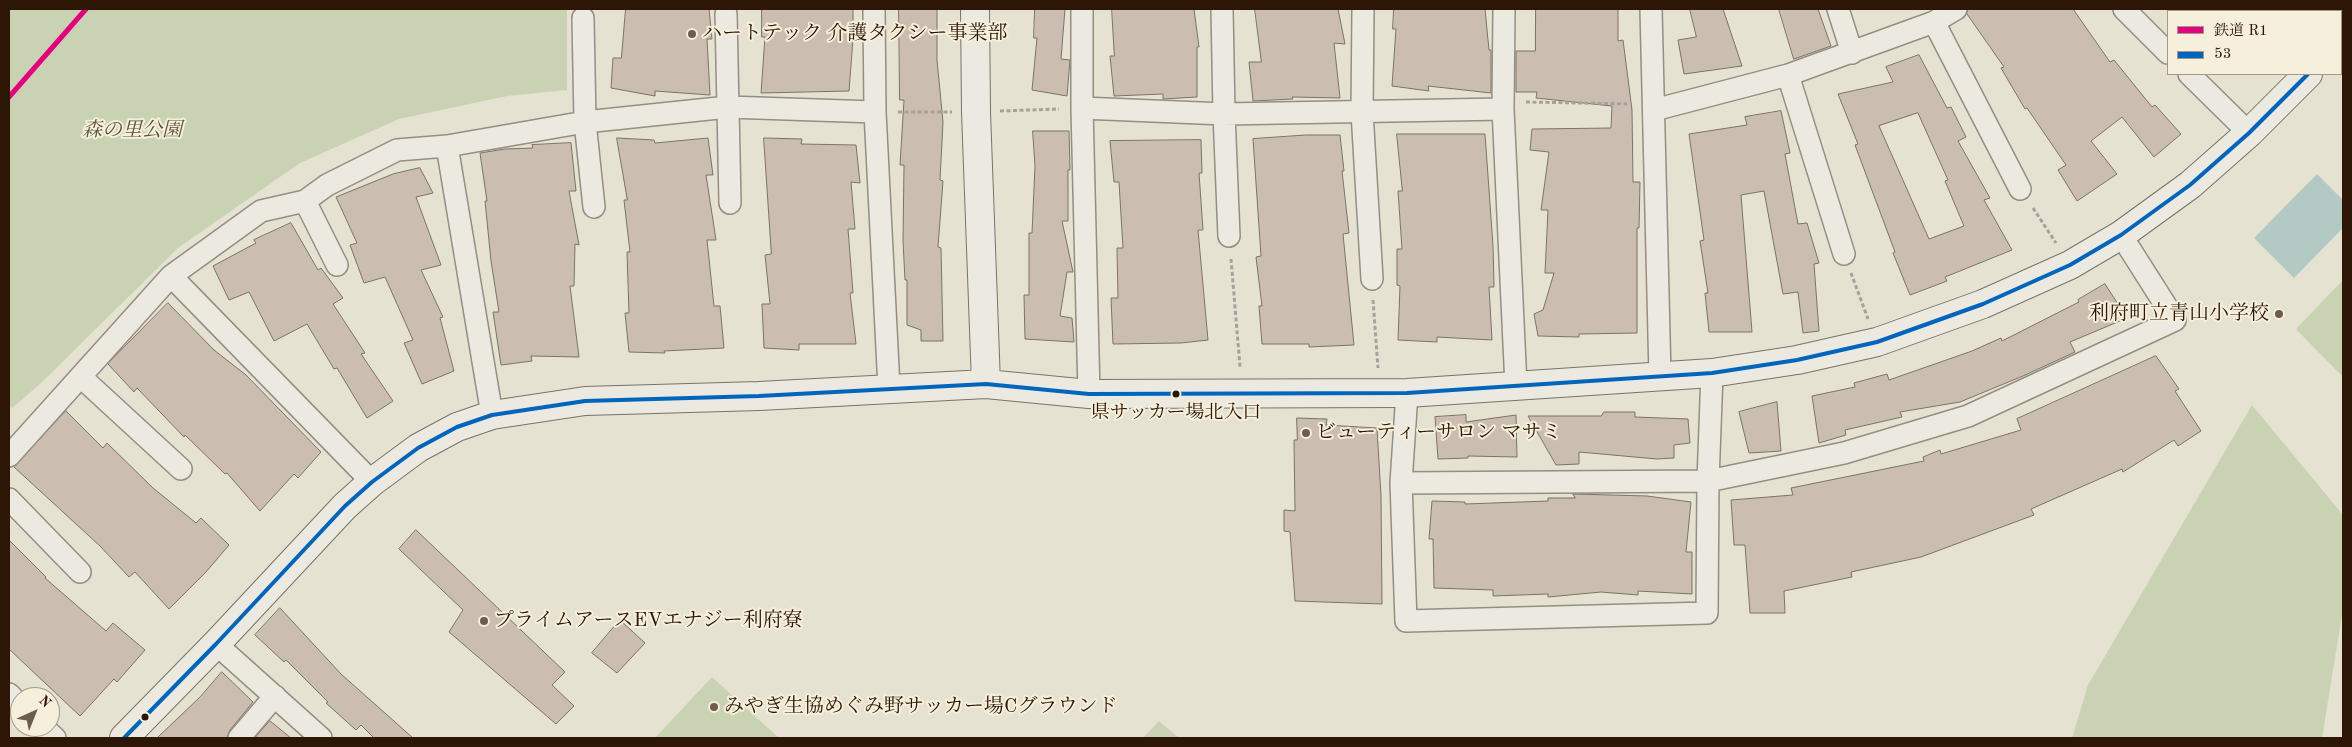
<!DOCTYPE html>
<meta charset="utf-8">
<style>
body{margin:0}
#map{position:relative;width:2352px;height:747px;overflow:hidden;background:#e6e2d1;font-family:"Old Standard TT","Noto Serif JP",serif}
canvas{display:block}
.frame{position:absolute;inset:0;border:10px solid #2d1606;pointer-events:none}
.legend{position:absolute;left:2167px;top:10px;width:175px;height:65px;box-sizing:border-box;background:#f5efdb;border:1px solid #a59886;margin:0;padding:6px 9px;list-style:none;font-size:15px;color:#2d1606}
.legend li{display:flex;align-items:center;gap:10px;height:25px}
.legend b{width:25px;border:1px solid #a59886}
.north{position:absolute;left:10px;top:687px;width:50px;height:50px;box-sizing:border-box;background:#f5efdb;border:1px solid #a59886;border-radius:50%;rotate:44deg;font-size:14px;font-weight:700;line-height:20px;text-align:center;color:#2d1606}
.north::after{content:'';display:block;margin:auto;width:18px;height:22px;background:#6e5d4d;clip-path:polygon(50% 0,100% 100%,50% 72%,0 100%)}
</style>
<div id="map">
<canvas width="2352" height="747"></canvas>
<div class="frame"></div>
<ul class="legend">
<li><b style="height:6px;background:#e5007d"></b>鉄道 R1</li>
<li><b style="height:6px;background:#0065bd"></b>53</li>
</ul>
<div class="north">N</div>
</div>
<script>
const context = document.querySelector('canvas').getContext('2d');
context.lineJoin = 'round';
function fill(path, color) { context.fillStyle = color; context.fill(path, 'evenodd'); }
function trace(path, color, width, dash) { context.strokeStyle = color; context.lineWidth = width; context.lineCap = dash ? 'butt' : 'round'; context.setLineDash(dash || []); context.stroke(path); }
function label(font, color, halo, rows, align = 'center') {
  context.font = font + ' "Old Standard TT","Noto Serif JP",serif'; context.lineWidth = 4; context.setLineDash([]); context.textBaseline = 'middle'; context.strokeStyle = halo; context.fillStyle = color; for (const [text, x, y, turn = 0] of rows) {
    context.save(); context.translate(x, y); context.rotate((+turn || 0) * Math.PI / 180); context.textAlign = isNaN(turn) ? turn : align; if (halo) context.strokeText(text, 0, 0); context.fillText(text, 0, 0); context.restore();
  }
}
fill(new Path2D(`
 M9 9H567V90L507 96 399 119 300 163 178 248 40 384 12 408 9 405Z
 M2343 280V377L2296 329Z
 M2252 405 2343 515V609L2322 738H2072L2088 685Z
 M712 677 779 738H655Z
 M1159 721 1179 738H1143Z`), '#c9d3b3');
fill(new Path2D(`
 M2317 174 2343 200V228L2294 278 2254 238Z`), '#b3c9c4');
const building = new Path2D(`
 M626 9H709L712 39H707L710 95 655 91V96L611 88 613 58H621Z
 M762 9H853V39L849 91 761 93 765 37H762Z
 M899 9H937V60L943 122 940 180 943 181 938 247 941 248 943 341H921V330L907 325V280H905L903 241 904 165H900L904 100H900Z
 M1035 9H1065L1061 59 1070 60 1067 96 1032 90 1037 38H1034Z
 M1112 9H1194L1199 47H1197V97L1163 99V94L1114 96 1110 56H1114Z
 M1255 9H1338L1345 44 1334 43 1340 98 1292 97 1293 99 1253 101 1249 62H1261Z
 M1394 9H1485L1489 50H1491V93L1428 86 1429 91 1392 86 1396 29H1393Z
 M1536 9H1618V41L1623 40 1632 110 1633 182H1640L1639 228H1637V333L1579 334V337L1538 336 1534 314 1543 310 1554 273H1545L1548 210H1541L1549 152 1530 150 1532 129 1611 128 1612 106 1536 98 1537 92H1516V51H1535Z
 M1690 9H1723L1742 66 1684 74 1678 40 1696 37Z
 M1779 9H1818L1831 46 1794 59Z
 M1968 9H2073L2110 62 2114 60 2152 107 2155 105 2181 134 2154 157 2122 117 2091 141 2117 174 2077 201 2058 170 2066 165 2027 108 2025 109 2001 68 2004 67 1967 14Z
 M1919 55 1947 108 1951 107 1966 137 1958 141 1990 198 1984 200 2012 250 1945 277 1947 281 1910 295 1893 253 1895 252 1855 145 1858 144 1838 94 1893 82 1886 67ZM1918 113 1948 180 1945 181 1964 226 1929 239 1879 126Z
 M1781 111 1790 153 1785 154 1798 224 1807 223 1819 263 1814 264 1819 331 1803 333 1798 292 1783 294 1764 191 1741 195 1752 332H1709L1705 293H1708L1700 241 1704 240 1689 134 1747 125 1745 117Z
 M1033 131H1069L1070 170H1068V221H1062L1073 272H1067L1060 316 1072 318 1074 342 1025 339 1024 295H1029V233H1032L1035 166Z
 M1397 134H1485L1493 246 1494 287H1489L1492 340 1437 337V342L1398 340 1400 286 1397 285V249H1402L1398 191H1402Z
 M1306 135H1340L1344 171H1342L1349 233 1343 234 1354 345 1309 347V344H1262L1259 306H1262L1256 257 1261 256 1253 139Z
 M617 138 654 140 655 143 708 138 713 175H706L716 240H707L714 306H720L724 348 664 351 665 353 629 352 625 313H629L627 252H630L624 200H627Z
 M764 138 802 139 801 144 856 145 860 183 851 182 855 229H848L853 293H850L856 344H799V350L764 348 762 304H770L765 255 771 254Z
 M1201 140 1202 173H1199L1203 230H1198L1208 340 1181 343 1113 344 1111 298H1118L1117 248H1123L1119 182H1114L1110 141Z
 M571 143 576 191H569L579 245 575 244 574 286H570L579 357 531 356 532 361 501 365 493 312H499L491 261 485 201H487L480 153 505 149 533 148 532 145Z
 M420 168 433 193 416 197 441 265 421 270 443 317 440 318 454 371 422 384 404 343 413 340 385 277 364 283 350 245 357 243 336 197 393 174Z
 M291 223 318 270 321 268 343 298 333 304 365 353 361 354 393 401 367 418 337 368 334 369 307 324 274 341 249 292 229 300 213 266 256 243 254 240Z
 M2105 284 2127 318 2070 342 2075 352 2023 376 1960 402 1900 412 1902 417 1845 430 1846 435 1819 443 1812 396 1855 387 1854 383 1887 374 1889 380 1972 351 2001 338 2002 341 2079 302 2078 300Z
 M168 303 214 350 246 375 321 452 298 478 294 474 260 511 227 473 225 474 185 435 184 437 137 388 134 392 108 364Z
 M2156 356 2179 389 2175 391 2201 431 2178 446 2174 440 2123 472 2122 469 2031 509 2034 515 1921 557 1851 572 1852 577 1784 591 1785 613H1750L1745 545H1734L1731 500 1793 495 1791 488 1924 461 1923 457 1940 450 1941 454 2021 430 2017 419Z
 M1777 402 1781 451 1749 453 1739 412Z
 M66 411 103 448 107 443 153 488 196 523 201 518 229 545 206 572 169 609 135 572 129 577 100 546 14 467Z
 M1604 412H1635V417L1688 419 1690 443 1674 445V458L1657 459 1579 452V464L1556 465 1528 416H1601Z
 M1466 415V422L1516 415 1517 457 1468 456V458L1438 459 1435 417Z
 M1297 418 1327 419 1326 425 1377 428 1381 496 1382 604 1295 601 1290 532 1284 531V510L1295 511 1294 440H1297Z
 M1573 494 1647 496 1691 502 1686 552H1692V594L1638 591V595L1601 592 1548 597V594L1493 596V590L1434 588 1433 539H1429L1432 501 1465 502V504L1548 501V498H1575Z
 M416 530 565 672 552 685 574 706 556 724 449 632 463 610 399 549Z
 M9 540 46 577 45 578 106 631 113 623 145 650 117 682 114 679 80 716 9 649Z
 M280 608 341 674 413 738H374L361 725 356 730 326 703 328 702 286 660 284 662 255 635Z
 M620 620 645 643 617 673 592 653Z
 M222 672 253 702 230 730 227 738H157L200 697Z
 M270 721 291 738H255Z`);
fill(building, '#cbbeb1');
trace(building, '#797368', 1);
const street = new Path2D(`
 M874 9 875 112 889 388
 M1082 9V108L1089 394
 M1222 9 1224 114 1229 236
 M1363 9 1362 112 1372 279
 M1504 9 1503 109 1516 386
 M1651 9 1660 376
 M1838 9 1852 53
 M2124 9 2168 53
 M726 14 730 203
 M583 18 585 122 594 207
 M1934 22 2020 189
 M2189 74 2249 133
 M1788 75 1844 254
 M1082 108 1224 114 1503 109
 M1654 110 1788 75 1934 22 1956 9
 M447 146 492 415
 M305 201 337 265
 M171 276 372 482
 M81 377 181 469
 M1407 393 1401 483 1406 621 1707 613 1708 481 1712 373
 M9 456 171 276 261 211 305 201 327 185 397 150 447 146 585 122 728 107 875 112
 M1401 483 1708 481 1844 453 1968 416 2175 320 2121 235
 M9 499 80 572
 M216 644 321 738
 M9 694 20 705
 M43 727 55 738
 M239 738 275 696`);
const secondary = new Path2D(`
 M975 9 976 112 986 384
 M2341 39 2343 37
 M124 738 216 644 345 506 372 482 418 448 457 427 492 415 585 401 759 396 986 384 1089 394 1407 393 1712 373 1797 360 1877 342 1983 304 2070 265 2121 235 2190 185 2249 133 2308 74`);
trace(street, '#948e83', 24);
trace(secondary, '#797368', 30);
trace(new Path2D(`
 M2237 9 2240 11
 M1526 102 1630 104
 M1000 111 1059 109
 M898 112H952
 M2033 208 2056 243
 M1231 259 1240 367
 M1851 273 1868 319
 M1373 300 1378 368`), '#a6a19a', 3, [4, 2.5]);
trace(street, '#ece9e0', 21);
trace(secondary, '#ece9e0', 28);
trace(new Path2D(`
 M124 738 216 644 345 506 372 482 418 448 457 427 492 415 585 401 759 396 986 384 1089 394 1407 393 1712 373 1797 360 1877 342 1983 304 2070 265 2121 235 2190 185 2249 133 2308 74`), '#0065bd', 4);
trace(new Path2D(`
 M9 97 86 9`), '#e5007d', 5);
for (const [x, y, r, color] of [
 [692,34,5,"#6e5d4d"],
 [2279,314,5,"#6e5d4d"],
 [1176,394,4.5,"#2d1606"],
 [1306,433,5,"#6e5d4d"],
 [484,621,5,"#6e5d4d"],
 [714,707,5,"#6e5d4d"],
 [145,717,4.5,"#2d1606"]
]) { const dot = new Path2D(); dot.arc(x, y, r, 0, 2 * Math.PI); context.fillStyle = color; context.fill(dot); trace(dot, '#f5efdb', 2); }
label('19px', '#2d1606', '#f5efdb', [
 ["県サッカー場北入口",1176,413]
]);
label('20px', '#2d1606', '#f5efdb', [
 ["ハートテック 介護タクシー事業部",702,34],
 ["利府町立青山小学校",2269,314,"right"],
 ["ビューティーサロン マサミ",1316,433],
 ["プライムアースEVエナジー利府寮",494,621],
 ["みやぎ生協めぐみ野サッカー場Cグラウンド",724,707]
], 'left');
label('italic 20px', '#5c543a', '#f5efdb', [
 ["森の里公園",132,131]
]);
</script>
